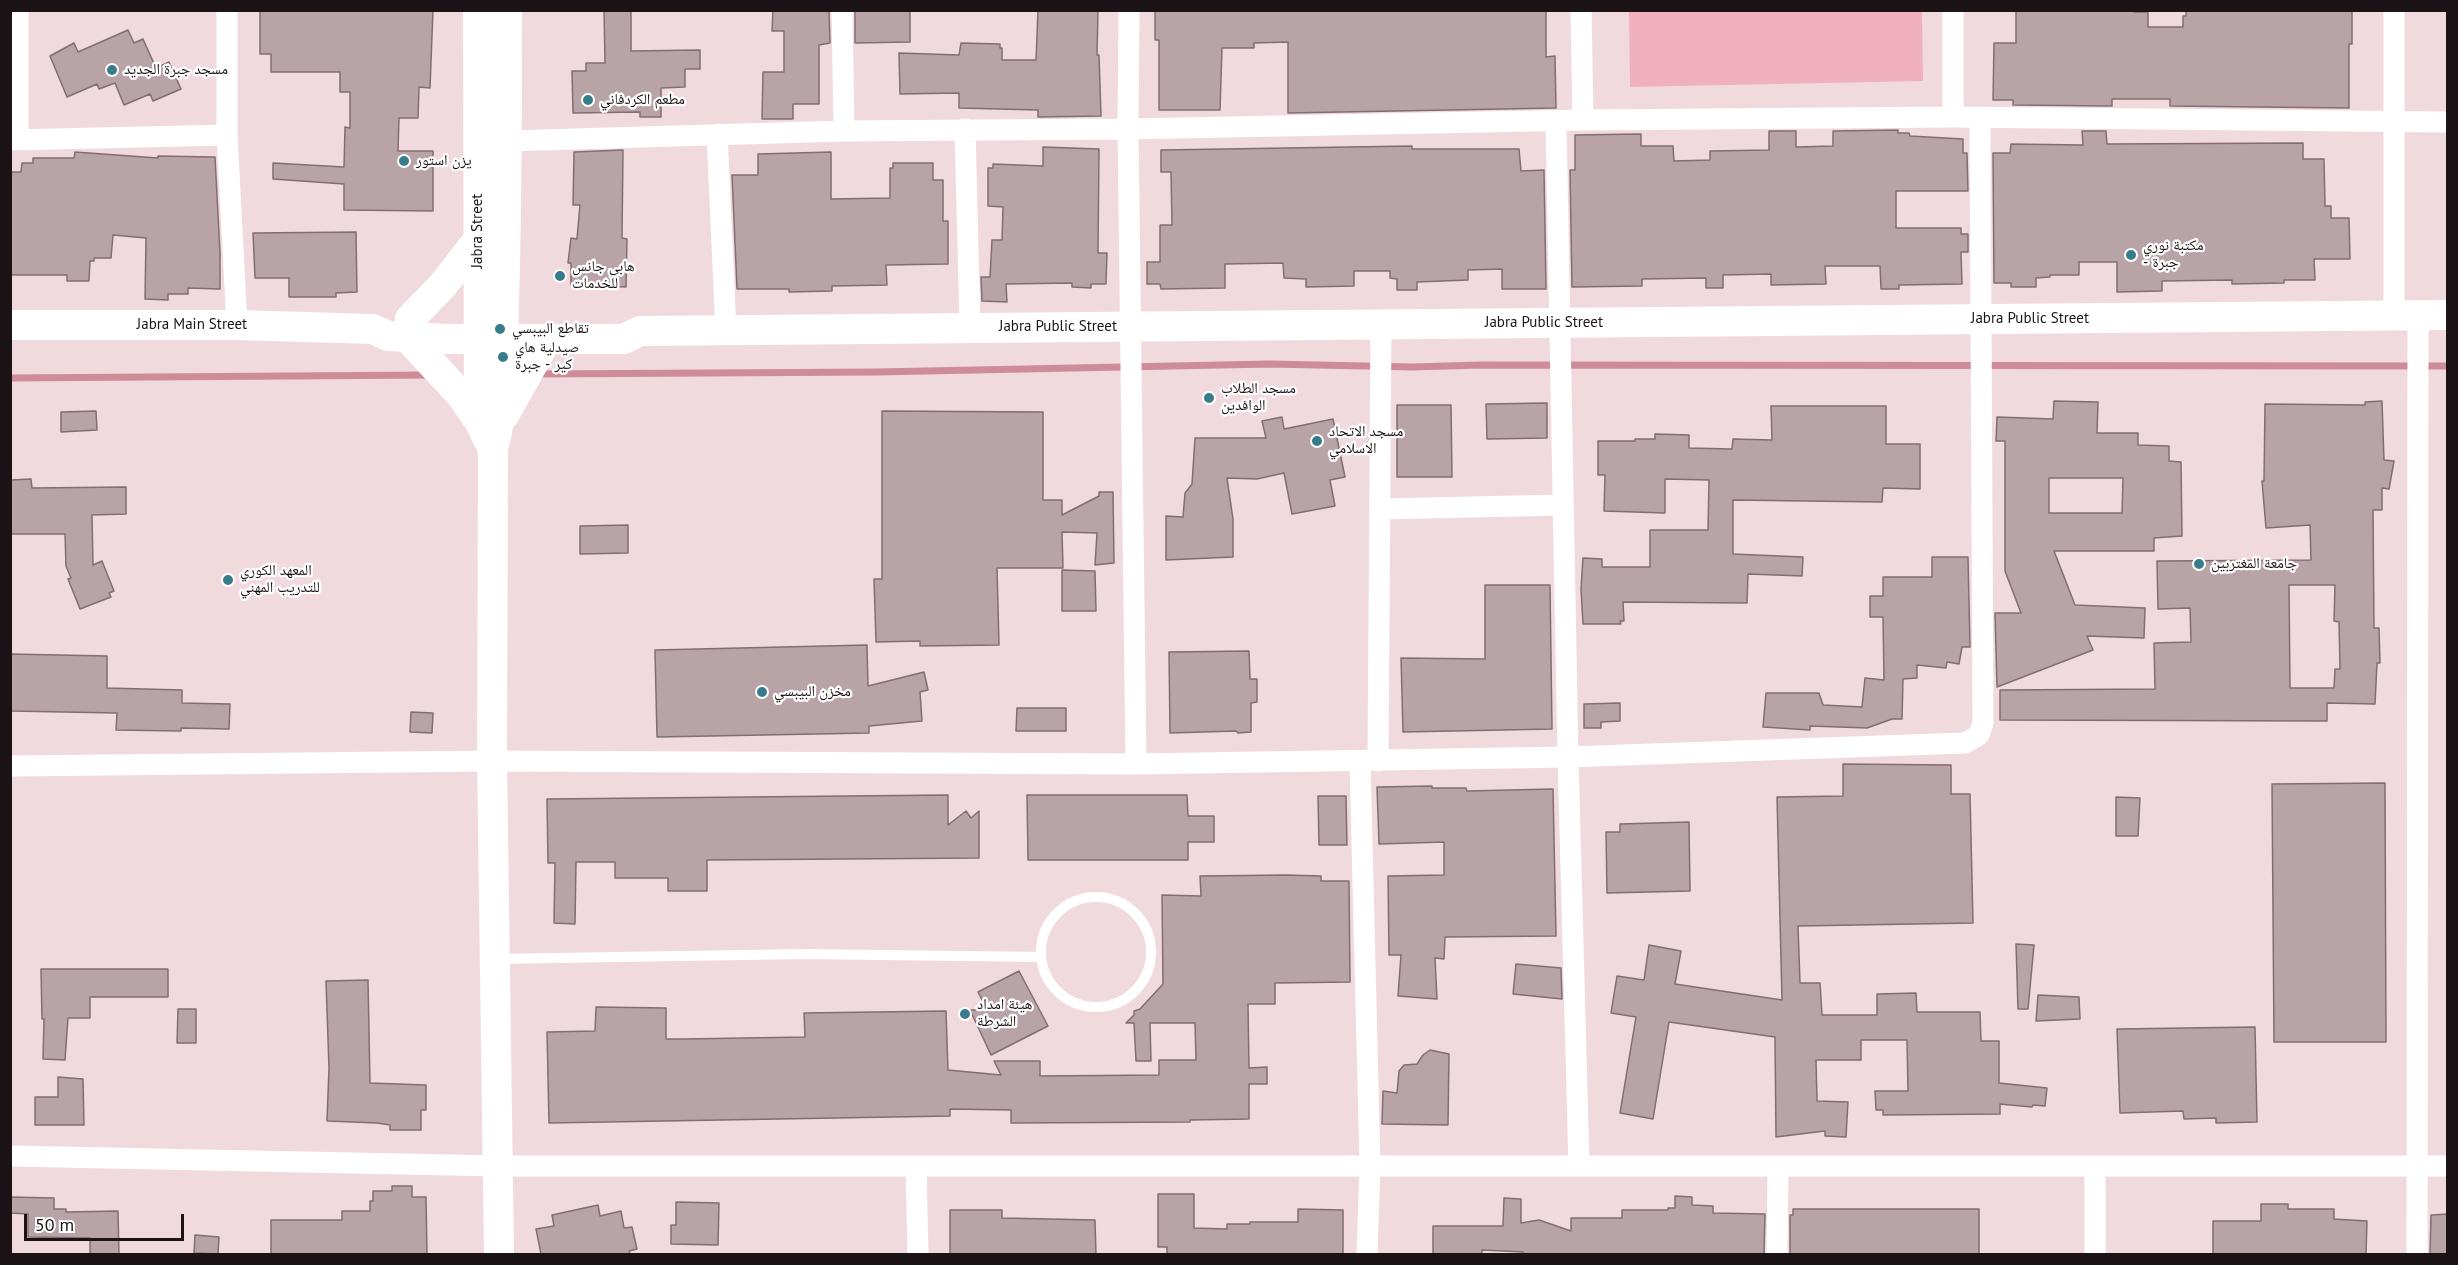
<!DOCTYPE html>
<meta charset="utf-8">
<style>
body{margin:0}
#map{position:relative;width:2458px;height:1265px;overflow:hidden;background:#f1dade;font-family:"PT Sans",sans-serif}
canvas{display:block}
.frame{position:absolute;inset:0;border:12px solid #1b1315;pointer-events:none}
.scale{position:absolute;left:24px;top:1214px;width:160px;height:27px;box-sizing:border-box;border:3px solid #1b1315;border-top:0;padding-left:8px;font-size:18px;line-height:21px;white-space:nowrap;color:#1b1315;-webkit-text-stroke:4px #fff;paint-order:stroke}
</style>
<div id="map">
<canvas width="2458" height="1265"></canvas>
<div class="frame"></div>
<div class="scale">50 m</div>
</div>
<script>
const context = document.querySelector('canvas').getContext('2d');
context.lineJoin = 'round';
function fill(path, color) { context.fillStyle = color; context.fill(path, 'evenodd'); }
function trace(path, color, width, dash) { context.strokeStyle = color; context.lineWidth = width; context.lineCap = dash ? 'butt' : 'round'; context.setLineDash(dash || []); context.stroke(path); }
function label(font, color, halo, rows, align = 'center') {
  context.font = font + ' "PT Sans","Noto Naskh Arabic",sans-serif'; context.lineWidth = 4.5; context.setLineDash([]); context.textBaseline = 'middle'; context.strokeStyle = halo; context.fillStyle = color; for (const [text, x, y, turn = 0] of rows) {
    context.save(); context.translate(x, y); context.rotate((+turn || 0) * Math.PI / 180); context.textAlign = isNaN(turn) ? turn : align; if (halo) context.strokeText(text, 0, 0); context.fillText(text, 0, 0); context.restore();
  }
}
fill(new Path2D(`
 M1629 11H1922L1923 81 1630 87Z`), '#f0b0be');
trace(new Path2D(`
 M538 374 877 372 1270 364 1412 367 1481 365 2448 366
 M10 378 431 375`), '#ce8b9a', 7);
const building = new Path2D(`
 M260 10H433L430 88 419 87 418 118H399L398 151H433V211L344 210V184L273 179V163L344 167 345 127 350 128V92H340V72H271V54H260Z
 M604 10H631V51L700 50V69H685V87L661 88V117H640V112L573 113 572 71H586V63H605Z
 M773 10H829L830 43 819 45V104H793V119H762L763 72H784V31H772Z
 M855 10H910V42L855 43Z
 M1038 10H1098L1097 55H1099L1101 116 1038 117V110L959 108V93L900 94 899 53 959 55 961 43 1000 44V48H1002V60H1036Z
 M1155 10H1546V57L1555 56 1556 108 1288 113V42L1254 43V48H1222L1220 110H1159V40H1155Z
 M2016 10H2134V12H2148V27H2183V16H2186V10H2352V44H2349V108L2170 106V99H2112V106L2013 105V100H1993L1994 43H2016Z
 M128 30 134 43 143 39 156 68 169 62 181 89 153 101 150 94 124 105 115 83 99 89 97 84 67 97 50 56 74 43 78 52Z
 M1898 130V133H1909L1910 136 1963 139V153H1967L1968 191H1896V228H1961V234H1968V252H1961L1962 284 1899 285V289H1881L1880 266H1825L1826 284 1771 285V274L1723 275V288H1706V278L1642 279V286L1572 287 1570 170H1575V135L1641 134V146H1673L1674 161 1710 160V151L1769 150V131H1796V147L1833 146V131Z
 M2082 131H2106L2107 144 2303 143V159H2324L2325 206H2331V218H2349L2350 259H2314L2315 280H2284V283L2232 284V280L2162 281V291L2117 292V262H2079V275H2050V277L2036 278V287H2011V283H1994L1993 153H2010L2011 144 2083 145Z
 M1412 146V149H1519L1521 171 1544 170 1546 289H1502V269L1468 270V280L1417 282V290H1397V279L1390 278V271H1354V286L1306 287V279L1284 278 1283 263 1225 264V288L1161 289 1160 284H1147V262H1160V225H1172L1171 172H1161V150Z
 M1043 147 1099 149 1098 253H1107L1106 284H1091V288L1072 287V283L1006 284 1007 302 982 301 981 277H990L992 240H1002L1003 207 988 206V168H993V164L1043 166Z
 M623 150 622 238 627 239 626 287 571 285V263H568L571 238 577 239 580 205H573L574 152Z
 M75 152 158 158V156L215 157 220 253V289L188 288V294H168V300L145 299 146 238 113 235 111 258H94V261H90L89 281H67V275H10V172H21L22 163H33V158H74Z
 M831 152V199L890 198V168H893V163H933V180H943V221H948V264L886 265 887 285 832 286V291L789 292V289H737L732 175H758V154Z
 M356 232 357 292 336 293V297H289V278H255L253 233Z
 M2054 401 2098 402 2097 433H2138V445L2169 446V461L2181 462 2182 536 2154 538V551H2054L2075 605 2145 608 2144 638 2087 636 2093 650 1997 687 1995 613H2021L2005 571V441H1996L1997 417 2053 419ZM2049 478H2123L2122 513H2049Z
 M2382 401 2384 460 2394 461 2389 489 2382 488V510H2373L2374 628H2379L2380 663H2377L2375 704 2327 703V721L2000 720V690L2155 689 2154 643 2191 642 2190 608 2158 609 2157 561 2311 560 2310 525 2266 528 2262 481H2264L2265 404 2365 405V402ZM2289 585H2335L2334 621 2339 622 2340 669H2335L2334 688H2290Z
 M1547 403V438L1487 439 1486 404Z
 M1397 405H1451L1452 477H1397Z
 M1771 406H1886V444H1920V489L1883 488 1882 502 1733 500V554L1803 557 1802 576 1748 574 1747 603 1623 602 1624 621H1620L1621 624H1583L1581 589 1583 558 1602 559V567H1650V530H1708L1709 480 1665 479V513L1604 511 1605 475H1598V441H1635V439H1655V434L1689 435V448L1732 449 1733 439 1772 440Z
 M96 411 97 430 61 432V412Z
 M882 411 1043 412V500H1062V515L1099 496V492H1113L1114 563 1095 565 1097 533 1062 532 1063 568H997L999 645 920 646V641L876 642 874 579H882Z
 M1282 417 1284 429 1333 419 1345 477 1330 480 1335 506 1292 514 1284 473 1257 479 1227 478 1233 519V557L1166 560V516L1183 517 1185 493 1192 484 1195 438H1266L1262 421Z
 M31 479 32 488 126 487V514L92 515 93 565 102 561 114 591 109 593 111 597 80 609 68 579 71 578 66 566 65 534H11V480Z
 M628 525V553L580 554V526Z
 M1932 557H1968L1970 647H1962L1959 664 1947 662 1946 668 1917 665V678L1903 679 1902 719H1892L1867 728 1810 726V730L1763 727 1766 693H1819L1823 705 1862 707 1865 678 1884 680 1883 617H1870V596H1883V577H1932Z
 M1062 570 1095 571 1096 611H1062Z
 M1485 585H1550L1552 729 1403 732 1401 658 1485 659Z
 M867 645 868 686 924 672 928 690 920 692 922 721 869 726V733L657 737 655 650Z
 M1249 651 1250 679H1257V702L1251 703V732L1238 733 1236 731 1170 733 1169 652Z
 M10 654 107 656V688L182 690V703L230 704 229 729 181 728V731L116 730 117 713 10 711Z
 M1620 703V721L1601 722V728H1584V704Z
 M1017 708H1066V731H1016Z
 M411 712 433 713 432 733 410 732Z
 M1843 764 1951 765V794H1970L1973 923 1798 926 1800 983H1820L1822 1015H1877V994L1916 993 1917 1012H1980L1981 1041H1999V1083L2047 1088 2045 1106 2033 1105 2032 1107 2000 1104V1114L1883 1115V1110H1876L1875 1091H1908L1907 1040H1861V1060H1816L1817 1101 1848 1102 1846 1137 1825 1136V1131L1776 1137 1775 1037 1669 1022 1653 1119 1620 1113 1636 1017 1611 1013 1617 976 1644 980 1649 945 1681 951 1675 984 1782 1000 1777 797 1843 796Z
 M2385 783 2386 1042H2274L2272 784Z
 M1432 786V788H1466L1467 791 1553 789 1556 936 1445 937 1444 959 1435 958 1437 999 1398 996 1401 955H1389L1388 876 1444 875V842L1379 844 1377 787Z
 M948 795V825L966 811 971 818 979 811V858L707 860V891H668V878H615V862H576L575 924 554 923 555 863H548L547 799Z
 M1027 795H1187L1188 816H1214V842H1188V860H1028Z
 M1318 796H1346L1347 845H1319Z
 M2116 797 2140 798 2138 836H2116Z
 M1689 822 1690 891 1607 893 1606 832H1620V824Z
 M1286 875 1321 876V881H1349L1350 982 1275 983V1004H1248L1249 1068 1267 1067V1084H1249V1119L1190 1120V1122L1011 1123V1110L950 1109V1116L549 1123 547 1032 595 1031 596 1007 666 1008V1039H685L805 1037 804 1013 946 1011 948 1070 1001 1075 994 1061H1040V1076L1159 1075V1060H1196L1195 1023H1150L1151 1061H1136L1134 1023H1126L1134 1015V1011L1140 1009 1163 984 1162 895 1201 896 1200 876Z
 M2016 944 2034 945 2028 1009H2018Z
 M1516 964 1561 968 1562 999 1513 994Z
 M41 969H168V997H90V1018H68L65 1060 43 1059 44 1019H42Z
 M1019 971 1048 1026 991 1055 970 1010H987L978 992Z
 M368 980 370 1083 426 1085V1110H421V1130H390V1125L377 1123 327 1121 329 1068 326 981Z
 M2038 995 2079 997 2080 1019 2036 1021Z
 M178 1009H196V1043H177Z
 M2255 1027 2257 1122 2216 1123V1118L2184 1119 2183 1111 2120 1113 2117 1029Z
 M1430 1050 1449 1054 1448 1125 1382 1124 1383 1091 1397 1093 1399 1071 1404 1065 1417 1064 1423 1055Z
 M58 1077 83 1079 84 1125H35V1097H58Z
 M392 1186H412V1197H426L427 1254H271V1220H342V1211H370V1201H373V1191H392Z
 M1158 1194H1194V1228L1227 1229V1224H1250V1222H1298V1209L1343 1210V1254H1167V1247H1158Z
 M1675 1196 1692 1197V1205L1713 1206V1213L1765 1214 1764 1254H1523V1252L1482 1250V1254H1433V1226H1503L1504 1198 1521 1199V1223L1539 1220 1571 1231V1218H1622V1210H1668V1208H1675Z
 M10 1197 54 1198V1209H66V1212L118 1211 119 1254H90V1238L28 1237V1214L10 1213Z
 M676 1202 719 1203 718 1245 671 1244V1225H676Z
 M2261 1204H2288V1209H2334V1219L2367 1221 2366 1254H2213V1221H2261Z
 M598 1205 600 1216 621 1211 624 1228 632 1227 637 1249 629 1251 630 1254H541L536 1229 554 1226 552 1215Z
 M1793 1209H1979V1254H1790V1215H1793Z
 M950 1210H1002V1218L1095 1220 1096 1254H950Z
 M2448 1214V1254H2430L2431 1215Z
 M195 1235 219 1237 218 1254 194 1253Z`);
fill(building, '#b8a3a7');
trace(building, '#826e72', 1.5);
trace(new Path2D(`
 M1041 952a55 55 0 1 1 110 0a55 55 0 1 1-110 0Z
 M495 959 804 954 1041 957`), '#fff', 10);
trace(new Path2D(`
 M18 10V140
 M227 10V135L237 325
 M842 10 844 131
 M1129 10 1128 129 1136 764
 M1581 10 1583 120
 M1953 10V117
 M1556 121 1568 757 1579 1166
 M965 129 970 327
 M717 134 726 332
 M10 140 227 135
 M507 141 844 131 1128 129 1583 120 1953 117 2448 122
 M2394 316V10
 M1380 509 1563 505
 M1360 761 1370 1166 1367 1254
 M1378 761 1381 324
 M10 766 492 761 1136 764 1568 757 1965 743 1979 735 1983 723 1980 118
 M10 1156 499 1166H2448
 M916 1166 918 1254
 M1777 1254 1778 1166
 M2095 1254V1166
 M2417 1254 2418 315`), '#fff', 21);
trace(new Path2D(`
 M478 10 479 421 493 449
 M410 319 443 285 478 240
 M10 325H237L373 329 388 336 448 339H624L640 331 2448 315
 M407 337 461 395 479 421
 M504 415 547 339
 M499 1254 492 761 493 449C506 402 503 352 504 303 507 206 507 108 507 10`), '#fff', 30);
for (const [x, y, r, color] of [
 [112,70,6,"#387c8b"],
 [588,100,6,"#387c8b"],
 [404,161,6,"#387c8b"],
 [2131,255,6,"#387c8b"],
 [560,276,6,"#387c8b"],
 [500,329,6,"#387c8b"],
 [503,357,6,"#387c8b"],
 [1209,398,6,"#387c8b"],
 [1317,441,6,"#387c8b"],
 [2199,564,6,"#387c8b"],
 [228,580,6,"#387c8b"],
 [762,692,6,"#387c8b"],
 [965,1014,6,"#387c8b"]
]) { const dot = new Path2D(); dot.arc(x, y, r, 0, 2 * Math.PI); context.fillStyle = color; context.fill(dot); trace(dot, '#fff', 2); }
label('15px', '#1b1315', '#fff', [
 ["مسجد جبرة الجديد",124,70],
 ["مطعم الكردفاني",600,100],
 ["يزن استور",416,161],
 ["مكتبة نوري",2143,246],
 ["- جبرة",2143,263],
 ["هابي جانس",572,267],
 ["للخدمات",572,284],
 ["تقاطع البيبسي",512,329],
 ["صيدلية هاي",515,348],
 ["كير - جبرة",515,365],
 ["مسجد الطلاب",1221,389],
 ["الوافدين",1221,406],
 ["مسجد الاتحاد",1329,432],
 ["الاسلامي",1329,449],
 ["جامعة المغتربين",2211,564],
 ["المعهد الكوري",240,571],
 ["للتدريب المهني",240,588],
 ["مخزن البيبسي",774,692],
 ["هيئة امداد",977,1005],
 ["الشرطة",977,1022]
], 'left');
label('15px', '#1b1315', '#fff', [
 ["Jabra Street",478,231,-90],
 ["Jabra Public Street",2030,319],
 ["Jabra Public Street",1544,323],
 ["Jabra Main Street",192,325],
 ["Jabra Public Street",1058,327]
]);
</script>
